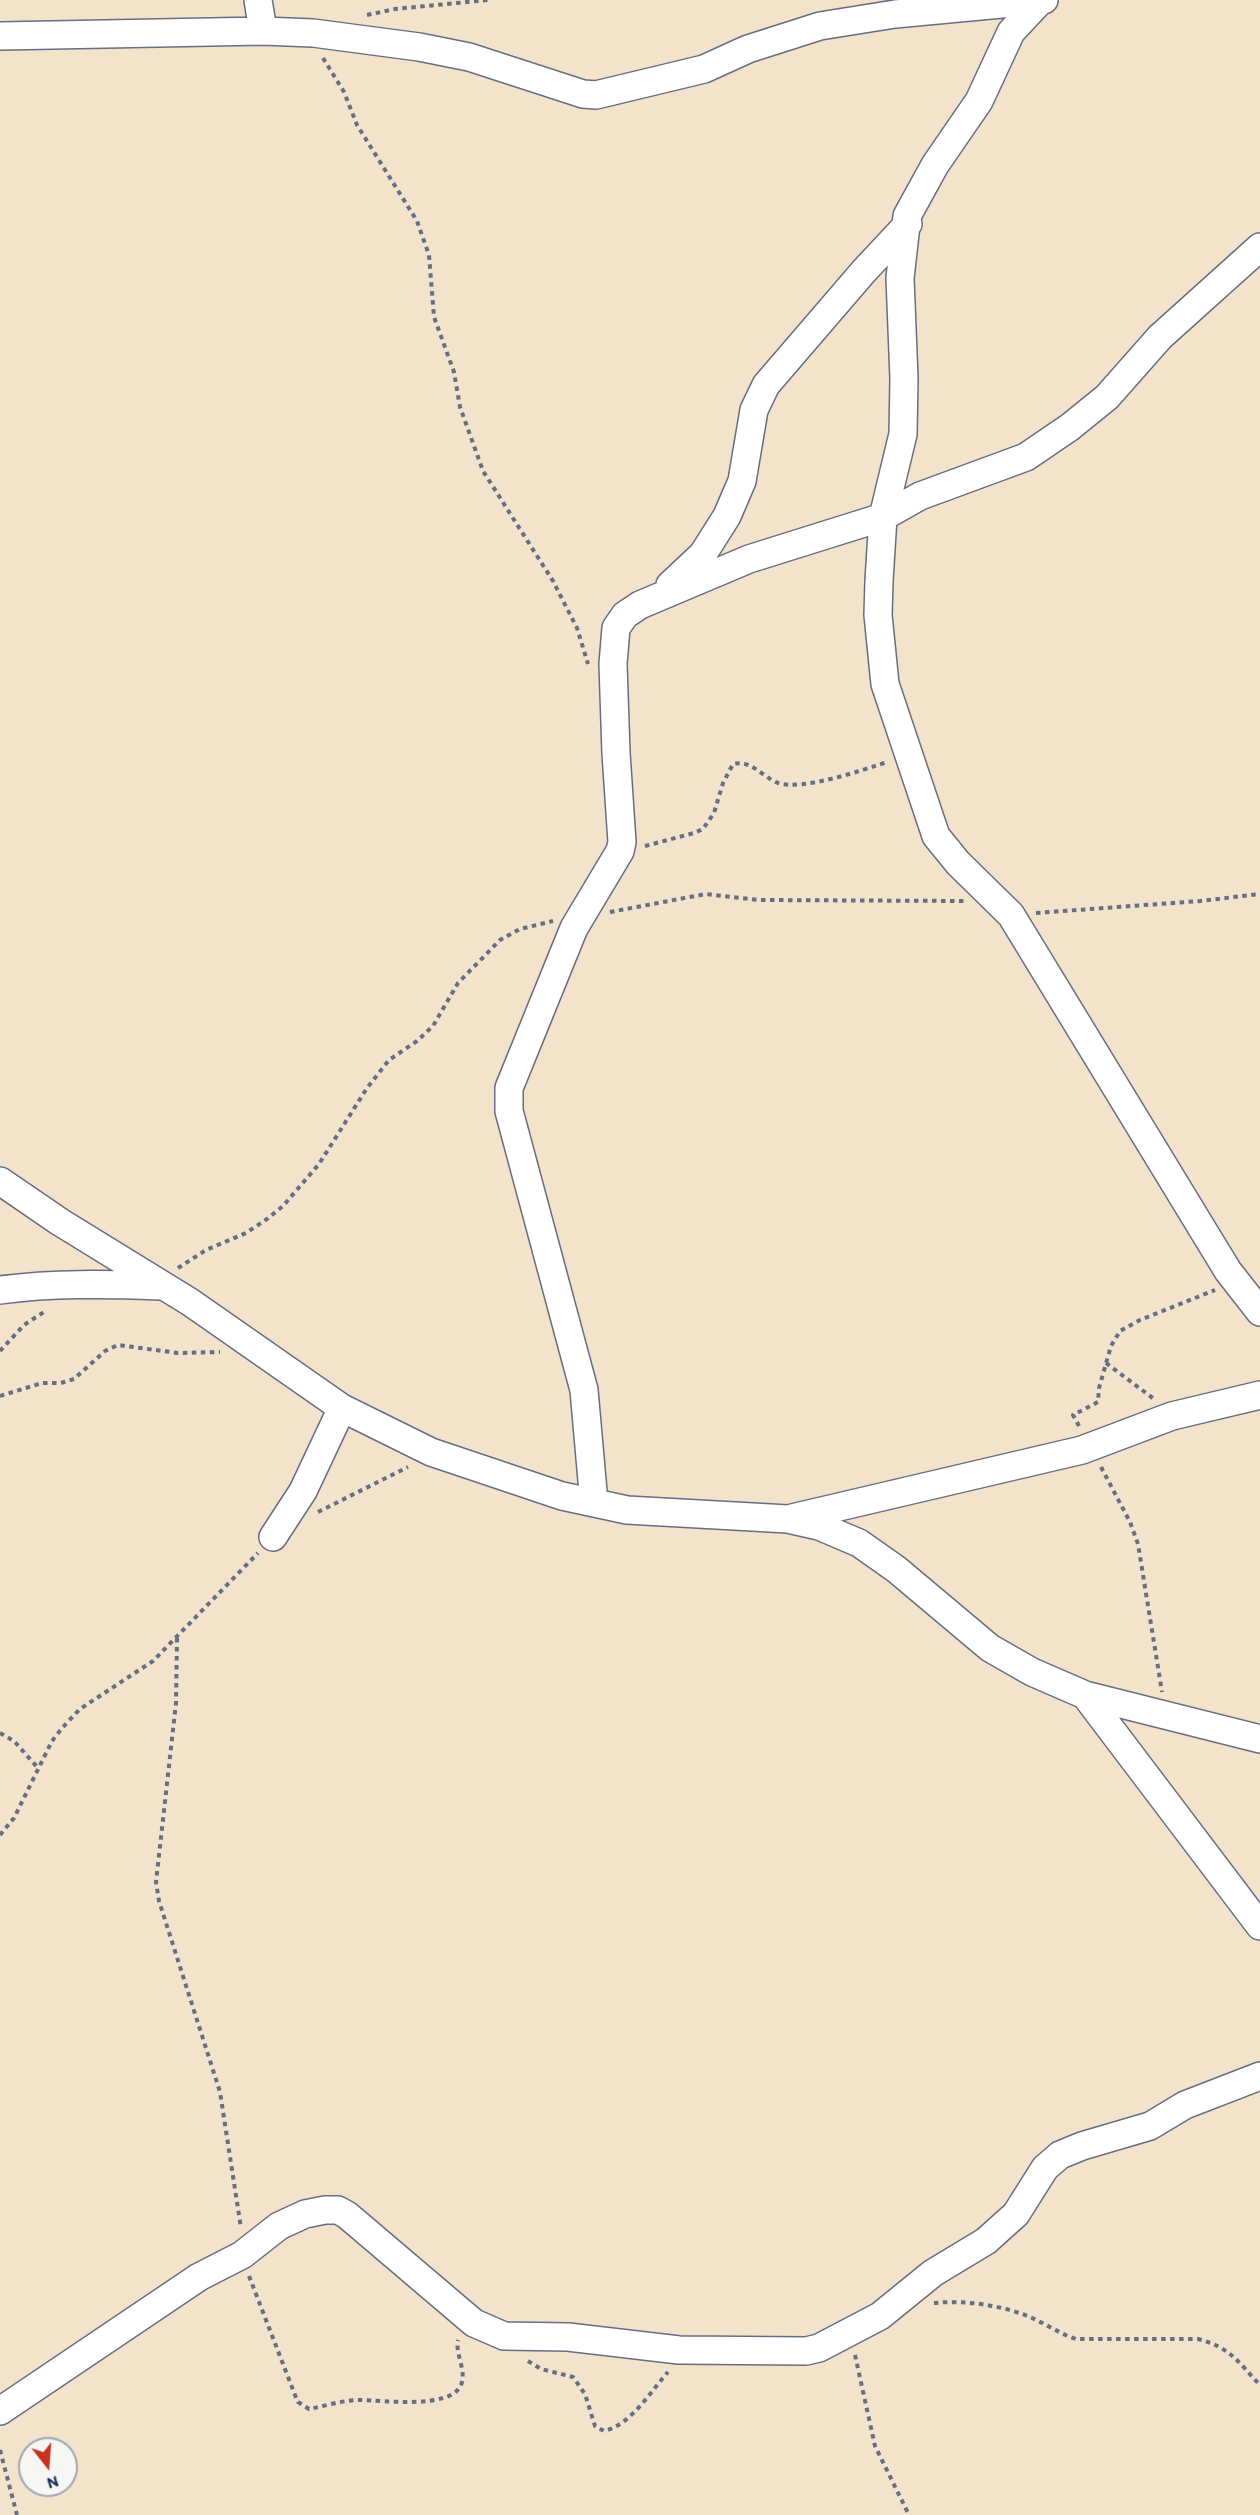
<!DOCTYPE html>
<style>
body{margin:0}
#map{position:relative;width:1260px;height:2515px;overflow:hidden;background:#f2e3ca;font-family:Itim,sans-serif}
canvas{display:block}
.north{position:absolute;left:18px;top:2437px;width:60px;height:60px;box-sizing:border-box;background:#f6f6f2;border:2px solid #9ea6b7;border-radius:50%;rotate:163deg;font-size:16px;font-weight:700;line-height:24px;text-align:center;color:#1b2f5e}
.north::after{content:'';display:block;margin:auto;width:21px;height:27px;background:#c8321e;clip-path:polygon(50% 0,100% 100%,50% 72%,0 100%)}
</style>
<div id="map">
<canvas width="1260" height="2515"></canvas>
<div class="north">N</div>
</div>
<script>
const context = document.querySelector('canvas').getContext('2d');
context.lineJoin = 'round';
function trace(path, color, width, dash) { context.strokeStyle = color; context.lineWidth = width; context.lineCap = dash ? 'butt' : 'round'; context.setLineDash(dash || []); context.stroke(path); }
const minor = new Path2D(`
 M258 0 263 31
 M1040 1 1011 32 979 101 935 165 907 216 900 278 904 379 903 434 883 517 879 581 878 615 885 684 936 836 958 863 1011 915 1228 1271 1260 1312
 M0 36 263 31 313 33 419 47 469 57 583 94 596 95 704 69 748 49 820 26 895 14 1044 0
 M670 585 703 554 727 516 742 481 754 410 766 385 864 271 908 224
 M0 1181 60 1222 190 1302 342 1408 431 1452 562 1496 627 1510 788 1519 819 1526 859 1543 896 1569 990 1648 1032 1672 1085 1695 1260 1739
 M0 1290C53 1283 106 1284 160 1286
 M594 1503 584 1390 509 1111V1088L574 928 620 851 622 842 616 753 613 664 616 628 625 615 640 605 749 559 883 517 920 496 1026 457 1070 427 1107 397 1160 337 1260 247
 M792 1518 1082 1450 1172 1416 1260 1395
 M273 1537 303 1491 342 1408
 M1085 1695 1260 1926
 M0 2411 199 2277 242 2255 279 2226 305 2214 325 2210H338L347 2215 474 2323 504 2336 568 2337 679 2350 806 2351 819 2348 880 2316 933 2273 986 2241 1016 2214 1045 2168 1060 2155 1082 2146 1150 2126 1185 2105 1260 2076`);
trace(minor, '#666e84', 30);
trace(new Path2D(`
 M367 15 395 9 488 0
 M323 58 344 92 357 125 417 221 429 255 434 317 454 372 460 407 483 471 553 581 577 628 588 664
 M645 846 694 833 703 829 714 813 723 783 733 764C751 759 762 777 778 783 802 791 863 770 887 762
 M610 912 706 894 758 900 964 901
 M1036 913 1200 901 1260 894
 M178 1268 206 1250 246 1233 267 1219 283 1206 319 1164 367 1088 389 1060 417 1041 433 1026 458 983 500 940 520 929 553 921
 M0 1351 24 1325 47 1310
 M1106 1363 1154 1399
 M0 1396 42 1383H61L74 1379 105 1351 118 1345 178 1353 220 1352
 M1079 1426 1073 1415 1098 1402 1099 1388 1111 1346 1120 1331 1140 1320 1215 1290
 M1101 1467 1130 1522 1138 1544 1162 1692
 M318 1512 408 1467
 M177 1638 176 1703 156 1882 159 1901 220 2092 241 2228
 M0 1733 14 1741 38 1768
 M0 1835 14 1818 52 1741 63 1727 80 1709 153 1661 258 1553
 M249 2276 295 2395 298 2402 309 2409C325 2406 343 2400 360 2400 381 2400 450 2410 461 2385 467 2370 455 2355 458 2340
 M934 2303C965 2300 1001 2305 1030 2317 1046 2324 1060 2334 1076 2339H1198C1230 2347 1238 2362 1260 2385
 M855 2355 875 2446 909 2515
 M528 2361 541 2369 573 2377 585 2394 595 2426 604 2431C631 2425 651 2391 668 2372
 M0 2450 17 2515`), '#666e84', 4, [4.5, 4.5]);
trace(minor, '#fff', 27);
</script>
